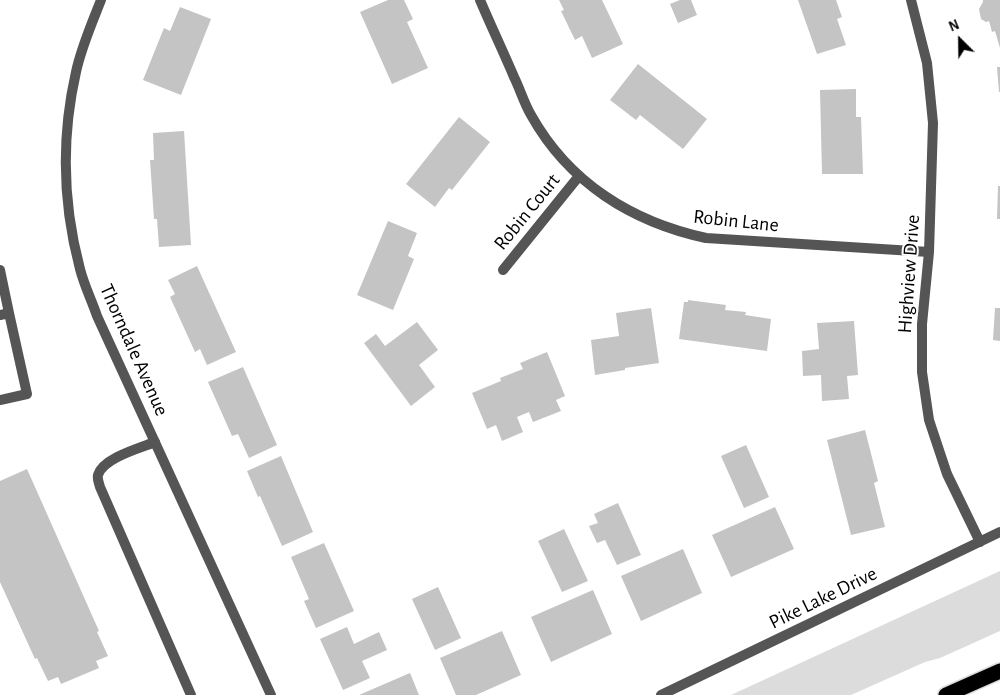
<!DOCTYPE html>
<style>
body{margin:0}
#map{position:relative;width:1000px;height:695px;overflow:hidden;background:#fff;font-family:"Alegreya Sans",sans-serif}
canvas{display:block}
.north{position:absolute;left:935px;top:15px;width:50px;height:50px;-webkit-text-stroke:4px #fff;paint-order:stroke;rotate:337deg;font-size:14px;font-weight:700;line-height:20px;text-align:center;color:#000}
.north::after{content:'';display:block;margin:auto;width:18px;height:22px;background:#000;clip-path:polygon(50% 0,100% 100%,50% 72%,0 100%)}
</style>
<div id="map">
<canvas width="1000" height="695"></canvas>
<div class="north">N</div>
</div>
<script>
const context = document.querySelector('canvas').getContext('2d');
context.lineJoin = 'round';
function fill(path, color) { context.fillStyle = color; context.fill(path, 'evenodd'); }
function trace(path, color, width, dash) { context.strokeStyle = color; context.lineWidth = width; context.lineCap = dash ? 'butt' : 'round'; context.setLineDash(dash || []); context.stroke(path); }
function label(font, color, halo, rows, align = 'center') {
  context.font = font + ' "Alegreya Sans",sans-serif'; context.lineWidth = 4; context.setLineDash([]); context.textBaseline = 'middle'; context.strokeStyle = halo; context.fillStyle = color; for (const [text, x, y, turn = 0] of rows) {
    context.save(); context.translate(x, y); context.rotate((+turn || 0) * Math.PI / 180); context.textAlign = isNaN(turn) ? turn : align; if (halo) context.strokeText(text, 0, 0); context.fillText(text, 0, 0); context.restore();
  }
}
fill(new Path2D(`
 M1000 571V631L940 658 925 662 851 695H731Z`), '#dcdcdc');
fill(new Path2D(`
 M388 0H404L413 19 407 22 428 68 392 84 360 12Z
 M559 0H602L623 44 592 58 582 36 575 40 561 11 564 10Z
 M680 0H691L697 15 678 23 670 4Z
 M798 0H836L842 17 837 19 846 45 817 54Z
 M983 0H1000V48L995 31 992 32 989 21 986 22 981 19 979 9 983 2Z
 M180 7 211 19 181 95 143 80 164 28 170 31Z
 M638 64 707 119 683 149 640 115 636 120 610 100Z
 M997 67H1000V92H999Z
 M856 89V117H861L863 174H822L820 90Z
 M459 117 490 142 452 190 449 188 435 207 406 184Z
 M184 131 191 245 159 247 157 219H154L150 160H154L153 133Z
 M998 186H1000V219H997Z
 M388 221 417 233 408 256 414 259 393 310 357 295Z
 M197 266 236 352 207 365 200 349 195 352 170 297 175 294 168 280Z
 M688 300 726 305 725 310 746 312 745 315 771 319 767 351 679 339 684 302H688Z
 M651 308 659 363 625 368V370L595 375 591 340 619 336 616 313Z
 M995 308H1000V341L993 340Z
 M854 321 858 375 847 376 849 399 822 401 821 375 803 376 802 351 819 349 817 323Z
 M417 322 438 350 419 365 435 387 411 406 364 343 376 334 385 346Z
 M547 352 565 396 556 400 561 411 533 422 529 412 517 417 523 432 502 441 496 425 487 429 472 393 501 381 500 378 523 369 520 363Z
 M243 367 277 445 249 458 238 434 232 436 208 382Z
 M865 430 878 481 874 483 885 527 851 535 827 440Z
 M746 445 769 497 744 508 721 456Z
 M281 456 313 532 282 546 260 496 258 497 247 471Z
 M27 469 99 631 97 632 108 656 96 661 99 668 61 684 58 677 48 681 37 658 35 659 0 582V481Z
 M618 503 641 555 617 565 605 540 597 543 589 526 598 523 594 514Z
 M775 507 794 549 731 577 712 535Z
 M564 529 588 581 562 592 538 541Z
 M324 543 354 611 316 628 304 601 309 599 291 557Z
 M683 549 702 593 641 621 621 576Z
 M438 587 461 638 435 650 412 599Z
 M593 590 612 634 551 662 531 617Z
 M347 627 354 644 379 632 387 650 362 661 370 678 343 690 320 639Z
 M502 631 521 675 476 695H456L440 658Z
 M410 673 419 695H359Z`), '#c4c4c4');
const motorway = new Path2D(`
 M946 695 1000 671`);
trace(motorway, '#dbdbdb', 18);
trace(new Path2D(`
 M0 270 9 313 0 315
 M0 400 27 394 9 313
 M155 442C140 448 103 458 98 475 97 479 99 483 100 487L191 695`), '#555', 10);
trace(new Path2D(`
 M101 0C92 23 81 48 76 72 61 138 63 205 80 269 84 285 92 301 97 316L271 695
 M480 0C491 26 503 51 514 77 520 89 524 103 531 115 569 183 632 222 706 238L929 252
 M911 0 927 63 933 123 929 252 922 324V372L929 420 947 474 980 542
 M503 270 579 176
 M661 695 1000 532`), '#555', 10);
trace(motorway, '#000', 15);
label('20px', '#000', '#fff', [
 ["Robin Court",527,212,-51],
 ["Robin Lane",736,221,6],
 ["Highview Drive",909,274,-86],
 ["Thorndale Avenue",134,350,66],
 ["Pike Lake Drive",823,598,-26]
]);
</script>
